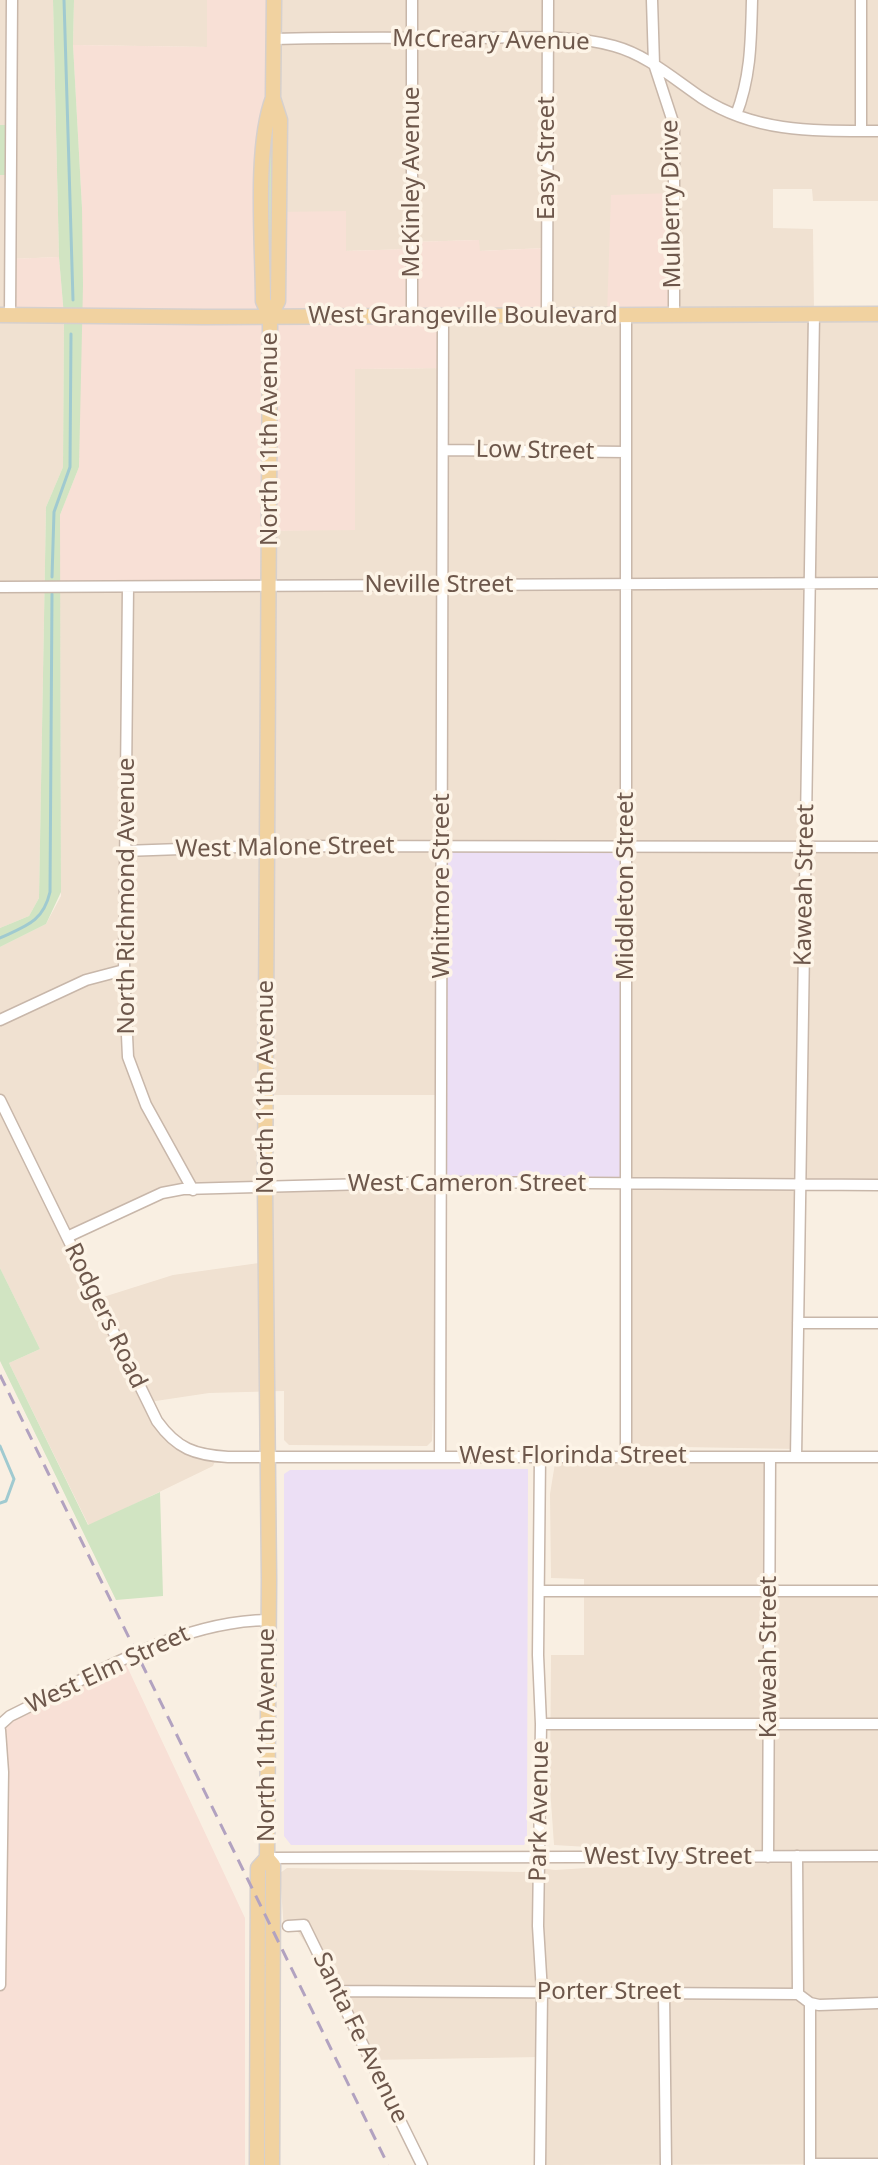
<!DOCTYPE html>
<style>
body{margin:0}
canvas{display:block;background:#f9efe2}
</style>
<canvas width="878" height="2165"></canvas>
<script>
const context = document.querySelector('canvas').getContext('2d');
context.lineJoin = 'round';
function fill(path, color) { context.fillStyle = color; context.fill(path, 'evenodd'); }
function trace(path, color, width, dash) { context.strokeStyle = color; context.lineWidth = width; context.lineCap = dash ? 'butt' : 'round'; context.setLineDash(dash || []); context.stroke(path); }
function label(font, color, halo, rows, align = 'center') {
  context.font = font + ' "Noto Sans",sans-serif'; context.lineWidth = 7; context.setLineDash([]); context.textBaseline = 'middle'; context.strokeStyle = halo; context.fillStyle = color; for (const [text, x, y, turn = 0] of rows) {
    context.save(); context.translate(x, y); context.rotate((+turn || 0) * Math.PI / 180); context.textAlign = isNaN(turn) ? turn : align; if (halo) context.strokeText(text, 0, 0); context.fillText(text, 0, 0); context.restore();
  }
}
fill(new Path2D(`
 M0 0H53L59 257 11 259 64 316 63 467 46 507 39 898 29 916 0 928V175H10L11 125H0Z
 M74 0H207L208 47 73 45Z
 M274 0H878V201H813L812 189H773V228L813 229 814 314H878V583H810L805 846 878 847V1185L800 1184 796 1449 626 1446V847L438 1095H266V1187L441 1182 432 1441 427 1446 289 1445 284 1440V1391L209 1393 149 1402 171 1438 217 1456 213 1466 89 1526 9 1363 40 1349 0 1268V947L46 924 61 896 60 587 270 531 355 529V369L443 368V316L546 248 479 251V240L412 242V249L345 251 278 212ZM265 1187 266 1262 173 1275 97 1299 67 1237 183 1189Z
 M556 1457H770V1591H878V2164L540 2165V2057L370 2060 337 1991 298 1932 284 1931 280 1873 287 1868 523 1872 539 1868 555 1870 758 1857 554 1845 550 1787 551 1655H584V1579L551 1578 550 1494Z`), '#f0e1d1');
fill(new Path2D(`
 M207 0H274L278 212 346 211V251L411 249 412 242 479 240 480 251 546 248 547 315 444 316 443 368 355 369V530L270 531 269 586 60 587V515L79 467 82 208 73 45 207 47Z
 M674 193V314L607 315 611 195Z
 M59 257 64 316 10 315V259Z
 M124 1660 245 1918V2165H0V1725Z`), '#f8e0d6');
fill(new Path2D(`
 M442 846H626V1183L441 1182Z
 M528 1469 527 1840 524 1845H291L284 1836V1474L290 1470Z`), '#ecdff5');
fill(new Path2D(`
 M53 0H74L73 45 82 208 83 285 79 467 60 515 61 892 46 924 0 947V928L29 916 39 898 46 507 63 467 64 316 59 257Z
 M265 118 280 120 270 317Z
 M0 125H11V175H0Z
 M0 1268 40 1349 9 1363 88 1525 160 1492 163 1596 116 1600 0 1361Z`), '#d1e4c2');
trace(new Path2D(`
 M64 0 73 300
 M52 577 54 512 70 467 71 334
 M0 938C26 926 43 922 50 892L52 594
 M0 1446 14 1479 6 1501 0 1503`), '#a0cad0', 3);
const minor = new Path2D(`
 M652 0 654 64 674 125V314
 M274 39C339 37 404 38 468 38 516 38 567 33 614 46 647 55 674 79 702 98 756 133 816 131 878 131
 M736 115C751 77 751 40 752 0
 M861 131V0
 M10 315 12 0
 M547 315 548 0
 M412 316V0
 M443 450 626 452
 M0 587 878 583
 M128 587 124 970 128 1057 146 1105 193 1190
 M124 851 267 846 878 847
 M0 1020 86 980 124 970
 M0 1100 157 1421C177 1449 195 1455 228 1457H878
 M67 1237 162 1193 183 1189 441 1182 878 1185
 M798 1323H878
 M440 1456 443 316
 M626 1457V315
 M796 1457 814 314
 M540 1591H878
 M541 1724H878
 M0 1725 10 1716C91 1677 176 1621 268 1620
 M0 1730 3 1772 0 1985
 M797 1856 798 1994
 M768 1857 770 1457
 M267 1858 878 1856
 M288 1926 304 1925 422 2165
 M337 1991 798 1994 810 2003 819 2005 878 2003
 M664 1992 666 2165
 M810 2003V2165
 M810 2164H878
 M540 2165 542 1992 538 1926 541 1724 538 1655 540 1457`);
const major = new Path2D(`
 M0 315 203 317 878 314
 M270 317 278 301 280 120 273 98 274 0
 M257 2165 258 1868 267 1858
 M272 2165 273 1865 267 1858 269 1579 265 1187 270 333V317L263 301C263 245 254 148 273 98`);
trace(minor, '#c8b7aa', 13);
trace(major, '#d6d0cd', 17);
trace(minor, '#fff', 10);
trace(major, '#f1d2a0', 14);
trace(new Path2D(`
 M0 1375 388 2165`), '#b2a2c0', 3, [12, 8]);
label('24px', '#6d574b', '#fdf4e7', [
 ["McCreary Avenue",491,41,1],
 ["Easy Street",547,158,-90],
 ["McKinley Avenue",412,182,-90],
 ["Mulberry Drive",672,204,-91],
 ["West Grangeville Boulevard",463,316],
 ["North 11th Avenue",270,439,-90],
 ["Low Street",535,451,1],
 ["Neville Street",439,585],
 ["West Malone Street",285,848,-1],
 ["Kaweah Street",805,885,-89],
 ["Whitmore Street",442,886,-90],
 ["Middleton Street",626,886,-90],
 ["North Richmond Avenue",127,896,-90],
 ["North 11th Avenue",266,1087,-90],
 ["West Cameron Street",467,1184],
 ["Rodgers Road",105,1316,64],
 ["West Florinda Street",573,1456],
 ["Kaweah Street",769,1657,-90],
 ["West Elm Street",108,1670,-25],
 ["North 11th Avenue",267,1735,-90],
 ["Park Avenue",540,1811,-89],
 ["West Ivy Street",668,1857],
 ["Porter Street",609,1992],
 ["Santa Fe Avenue",360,2038,64]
]);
</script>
